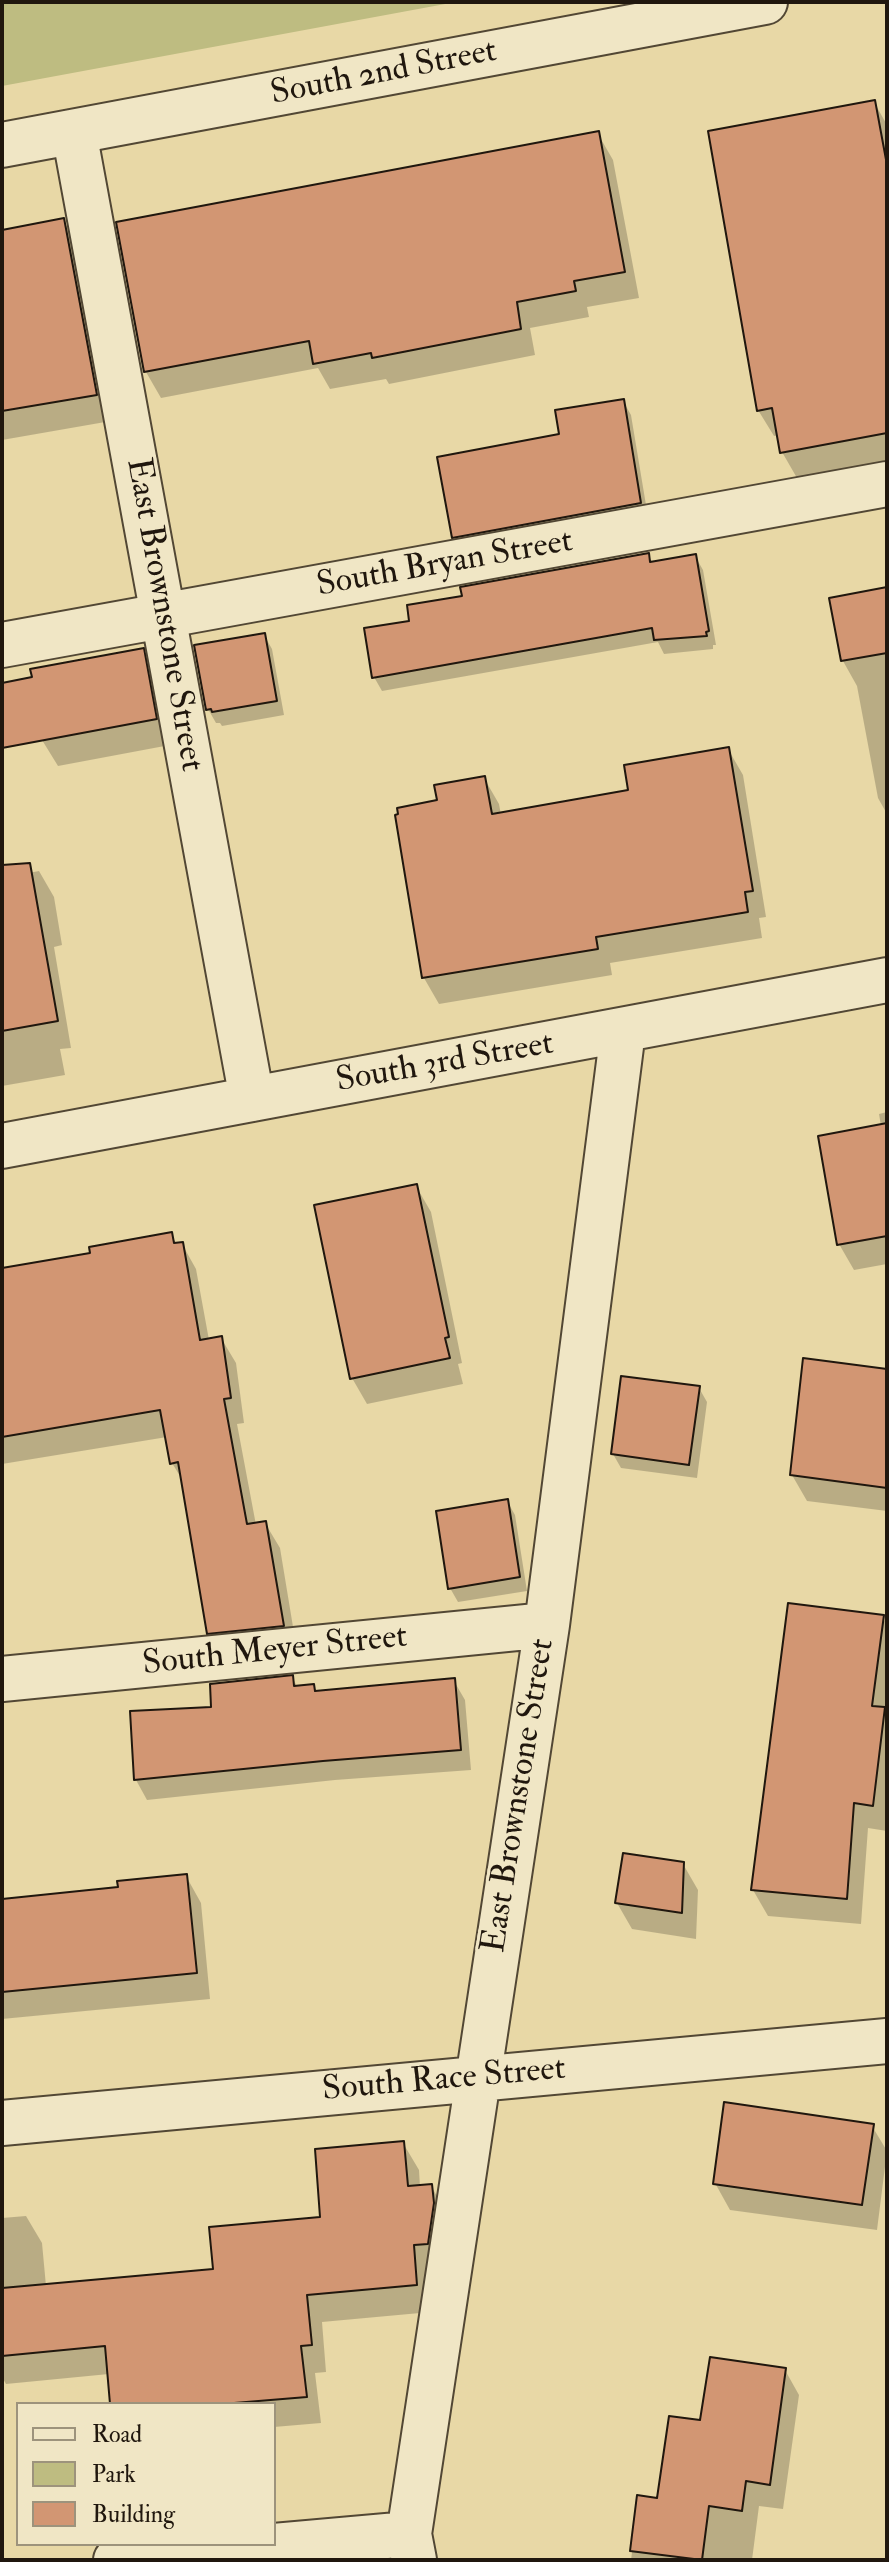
<!DOCTYPE html>
<style>
body{margin:0}
#map{position:relative;width:889px;height:2562px;overflow:hidden;background:#e8d8a6;font-family:"IM FELL Double Pica",serif}
canvas{display:block}
.frame{position:absolute;inset:0;border:4px solid #20170e;pointer-events:none}
.legend{position:absolute;left:16px;top:2402px;width:260px;height:144px;box-sizing:border-box;background:#f0e6c5;border:2px solid #9d937c;margin:0;padding:10px 14px;list-style:none;font-size:24px;color:#20170e}
.legend li{display:flex;align-items:center;gap:16px;height:40px}
.legend b{width:40px;border:2px solid #9d937c}
</style>
<div id="map">
<canvas width="889" height="2562"></canvas>
<div class="frame"></div>
<ul class="legend">
<li><b style="height:10px;background:#f0e6c5"></b>Road</li>
<li><b style="height:22px;background:#bebc81"></b>Park</li>
<li><b style="height:22px;background:#d29673"></b>Building</li>
</ul>
</div>
<script>
const context = document.querySelector('canvas').getContext('2d');
context.lineJoin = 'round';
function fill(path, color) { context.fillStyle = color; context.fill(path, 'evenodd'); }
function trace(path, color, width, dash) { context.strokeStyle = color; context.lineWidth = width; context.lineCap = dash ? 'butt' : 'round'; context.setLineDash(dash || []); context.stroke(path); }
function label(font, color, halo, rows, align = 'center') {
  context.font = font + ' "IM FELL Double Pica",serif'; context.lineWidth = 6; context.setLineDash([]); context.textBaseline = 'middle'; context.strokeStyle = halo; context.fillStyle = color; for (const [text, x, y, turn = 0] of rows) {
    context.save(); context.translate(x, y); context.rotate((+turn || 0) * Math.PI / 180); context.textAlign = isNaN(turn) ? turn : align; if (halo) context.strokeText(text, 0, 0); context.fillText(text, 0, 0); context.restore();
  }
}
fill(new Path2D(`
 M2 2H456L2 86Z`), '#bebc81');
fill(new Path2D(`
 M874 102 887 125V462L797 478 782 452 779 435 774 436 758 410Z
 M598 134 613 160 639 298 587 307 589 317 530 328 535 355 389 384 386 379 330 389 318 368 161 398 146 372Z
 M63 220 79 246 111 421 2 440V231Z
 M623 401 631 415 648 517 462 551 454 537 562 436Z
 M648 555 653 563 695 556 703 570 716 645H713V649L664 654 658 642 382 691 374 677 411 623 464 598Z
 M887 589V814L878 798 857 686 843 661 831 599Z
 M264 635 272 649 284 715 222 726 220 723H216L208 709Z
 M143 650 158 676 170 745 58 766 42 740Z
 M728 749 743 775 766 917 759 918 762 938 610 963 612 975 439 1004 424 978 397 816 439 802 484 778 499 804 501 815 630 791Z
 M39 871 54 897 62 945 54 947 71 1048 60 1049 65 1075 2 1086V878Z
 M887 1112V1264L854 1270 839 1244 881 1126 879 1114Z
 M416 1186 431 1212 462 1363 458 1364 463 1384 367 1404 352 1378Z
 M171 1234 177 1245 182 1244 196 1269 209 1340 221 1338 236 1363 244 1423 237 1424 256 1525 265 1523 280 1548 297 1651 223 1658 209 1633 183 1481 172 1463 167 1437 2 1464V1270L93 1255Z
 M887 1371V1511L807 1501 792 1475Z
 M699 1388 707 1402 697 1478 621 1468 613 1454Z
 M507 1501 515 1515 527 1591 458 1602 450 1588Z
 M882 1617 887 1625V1831L868 1828 861 1924 768 1916 753 1890Z
 M292 1677 298 1688 313 1686 317 1693 454 1681 465 1700 471 1770 335 1780 147 1800 136 1780 132 1713 213 1709Z
 M683 1864 698 1890 696 1939 632 1929 617 1903Z
 M186 1876 201 1903 210 1999 2 2019V1899L120 1889Z
 M872 2126 887 2151 877 2230 730 2210 715 2183Z
 M403 2143 419 2170 420 2187 431 2186 447 2213 431 2312 322 2322 326 2372 315 2373 321 2423 274 2427V2404H112L109 2374 6 2384 2 2377V2218L26 2216 42 2243 46 2286 215 2271 323 2219Z
 M785 2370 799 2395 783 2509 759 2506 752 2560H631L639 2497 659 2501 701 2423Z`), '#0003');
const building = new Path2D(`
 M875 100 887 165V433L780 453 772 408 757 411 708 131Z
 M599 131 625 272 574 281 576 291 517 302 521 329 372 358 371 353 313 364 309 341 144 372 116 222Z
 M64 218 97 395 2 411V230Z
 M624 399 641 503 452 538 437 457 559 434 555 410Z
 M649 553 650 562 696 554 709 631 706 632 707 636 654 640 652 628 372 678 364 628 409 621 407 605 462 596 460 587Z
 M887 587V653L841 661 829 598Z
 M265 633 277 701 212 712 211 709 206 710 194 645Z
 M144 648 157 719 2 748V683L32 677 30 669Z
 M729 747 753 891 745 892 748 912 596 937 598 949 422 978 395 815 398 814 397 808 437 800 434 785 485 776 492 814 628 790 624 765Z
 M30 863 58 1021 2 1031V865Z
 M887 1123V1236L837 1245 818 1136Z
 M417 1184 449 1337 445 1338 450 1358 350 1379 314 1205Z
 M172 1232 174 1243 183 1242 200 1340 222 1336 231 1398 224 1399 247 1524 266 1521 284 1626 207 1634 178 1462 170 1464 160 1410 2 1437V1268L90 1253 89 1247Z
 M803 1358 887 1369V1488L790 1475Z
 M621 1376 700 1386 689 1465 611 1454Z
 M508 1499 520 1577 448 1589 436 1511Z
 M788 1603 884 1615 872 1706 885 1707 873 1806 854 1803 847 1899 751 1890Z
 M293 1675 294 1686 314 1684 315 1691 455 1678 461 1750 323 1761 134 1780 130 1711 211 1707 210 1684Z
 M623 1853 684 1862 682 1913 615 1903Z
 M187 1874 197 1973 2 1992V1899L118 1887 117 1881Z
 M724 2102 874 2124 862 2205 713 2184Z
 M404 2141 408 2186 432 2184 434 2203 428 2244 414 2245 417 2285 307 2295 312 2345 301 2346 307 2397 222 2404H110L105 2346 2 2356V2288L213 2269 209 2227 320 2217 315 2149Z
 M710 2357 786 2368 770 2485 746 2481 742 2511 709 2506 702 2560 630 2551 637 2495 657 2498 669 2416 700 2420Z`);
fill(building, '#d29673');
trace(building, '#20170e', 2);
const minor = new Path2D(`
 M74 132 252 1099
 M2 145 765 2
 M2 645 887 484
 M2 1146 887 980
 M2 1679 547 1625
 M2 2123 887 2041
 M116 2560 409 2534
 M414 2560 409 2534 547 1625 623 1031`);
trace(minor, '#524734', 48);
trace(minor, '#f0e6c5', 44);
label('34px', '#20170e', '#f0e6c5', [
 ["South 2nd Street",384,74,-11],
 ["South Bryan Street",445,565,-10],
 ["East Brownstone Street",163,615,80],
 ["South 3rd Street",445,1064,-10],
 ["South Meyer Street",275,1652,-6],
 ["East Brownstone Street",520,1796,-81],
 ["South Race Street",444,2081,-5]
]);
</script>
